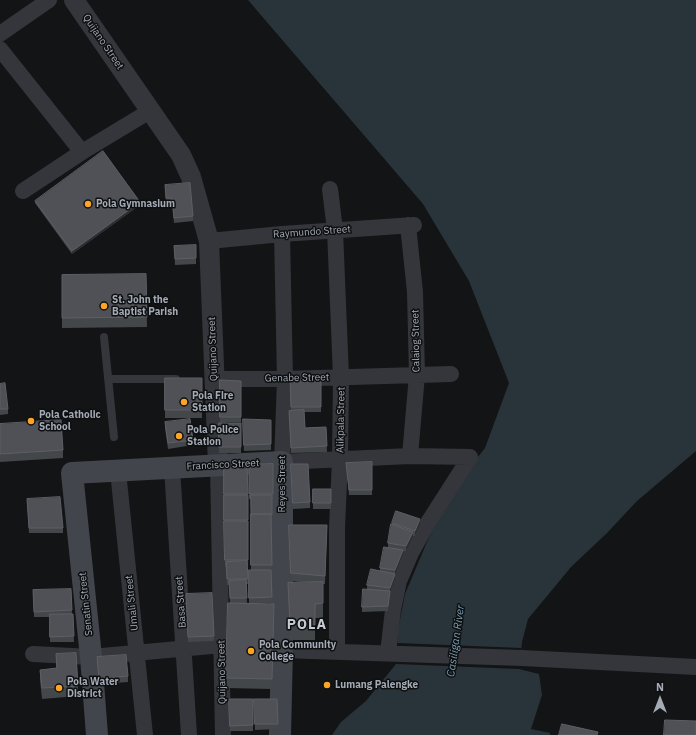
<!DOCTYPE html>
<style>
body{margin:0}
#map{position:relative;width:696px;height:735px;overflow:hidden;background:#131415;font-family:"IBM Plex Sans",sans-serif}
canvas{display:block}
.north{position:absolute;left:640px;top:679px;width:40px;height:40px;-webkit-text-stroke:3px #0e0f10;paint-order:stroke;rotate:0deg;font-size:11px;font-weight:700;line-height:16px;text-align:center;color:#a4abb6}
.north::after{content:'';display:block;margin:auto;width:14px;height:18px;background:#a4abb6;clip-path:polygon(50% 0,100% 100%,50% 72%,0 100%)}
</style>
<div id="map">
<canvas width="696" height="735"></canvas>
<div class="north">N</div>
</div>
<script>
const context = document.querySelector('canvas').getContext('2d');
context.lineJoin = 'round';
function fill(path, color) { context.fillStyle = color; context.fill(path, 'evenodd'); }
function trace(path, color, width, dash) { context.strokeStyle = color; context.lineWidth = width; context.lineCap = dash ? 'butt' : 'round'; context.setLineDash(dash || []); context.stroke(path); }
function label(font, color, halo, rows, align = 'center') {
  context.font = font + ' "IBM Plex Sans",sans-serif'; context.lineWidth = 3; context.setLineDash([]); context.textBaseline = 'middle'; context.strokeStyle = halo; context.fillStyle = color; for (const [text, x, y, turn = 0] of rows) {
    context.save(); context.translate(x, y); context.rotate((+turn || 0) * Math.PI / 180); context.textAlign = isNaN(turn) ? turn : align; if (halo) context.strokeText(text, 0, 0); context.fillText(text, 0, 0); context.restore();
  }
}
fill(new Path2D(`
 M248 0H696V451L637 501 607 533 571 567 528 619 522 642 519 669 539 674 542 695 531 729 550 733V735H332L341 722 366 701 396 664 398 630 405 594 427 542 453 489 485 448 509 383 469 281 423 204Z`), '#29343a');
fill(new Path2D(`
 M397 643 521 648 519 669 396 664Z`), '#131415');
trace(new Path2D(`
 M104 337 114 437
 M109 379H176`), '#34363b', 8);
trace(new Path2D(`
 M0 34 49 0
 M0 49 82 152
 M330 189 335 230 341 377 340 459 337 528V651
 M23 191 82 152 150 111
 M408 225 415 292 417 375 410 456
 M282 234 285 379 282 462 410 456 470 457
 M209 241 282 234 414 225
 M215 379H285L451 374
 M218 465 223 735
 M172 468 189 735
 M118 471 145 735
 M282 650 522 658 696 667
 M388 653 393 610 399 581 411 553 429 521 470 457
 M33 654 91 657 222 645`), '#34363b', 16);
trace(new Path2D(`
 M74 0 181 155 191 177 209 241 218 465`), '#34363b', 20);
trace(new Path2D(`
 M97 735 91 657 72 473 282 462V650L280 735`), '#42454b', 22);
fill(new Path2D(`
 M165 185 193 216V221L174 223 172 203 166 204Z
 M35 201 140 205 72 254 35 203Z
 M196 245V264L175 265 174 246Z
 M146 274 147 327 62 328V275Z
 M165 378H202V418H165Z
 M321 378V412H304L305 428 326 427 327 452 291 453 289 416 291 411 290 379Z
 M220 380 241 381V422H220Z
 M0 384 8 409V414L0 415Z
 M271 420V450L244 451 243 425Z
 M165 422 193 440V445L168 449 165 428Z
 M219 423H241V453H219Z
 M0 424 63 450V458L0 462Z
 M372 462V495H349L346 463Z
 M273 464V499H272L271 521 272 603H249L274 604 272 689 226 688 228 603H230L229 585H227L226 566H225L224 495V465H247L248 566H247L248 584H246L247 603H249V570H251V499H249V465Z
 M291 470 310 502V508L293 509Z
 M313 489H331V509H313Z
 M27 499 63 528V533H29Z
 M392 523 420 525 415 536H413V538L406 551H403V555L395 576V579L390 593 388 611 362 612V607L367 589V585L380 571V568L388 548V543Z
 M289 525H327L325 584H323V618H315V640H290L288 583H310L291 581Z
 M71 589 72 614H73L74 642H50V617H34L33 590Z
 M186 599 214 636V641L188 642Z
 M56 654 78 686V696L42 699 40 680V670L56 669Z
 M97 657 128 676V682L99 684Z
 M229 699H253V731H230Z
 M254 699H277L278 729 255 730Z`), '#44474a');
fill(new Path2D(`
 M140 202V205L72 254V251Z
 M420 519V525L415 536V531Z
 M413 532V538L406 551V546Z
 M403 550V555L395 576V570Z
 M395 574V579L390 593 388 611 390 588Z`), '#2c2e30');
const building = new Path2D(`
 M103 151 140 202 72 251 35 201Z
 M190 183 193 216 174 218 172 198H166L165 185Z
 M196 245V258L175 259 174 246Z
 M146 274 147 317 62 318V275Z
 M165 378H202V410H165Z
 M321 378V407H291L290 379Z
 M220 380 241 381V417H220Z
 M5 383 8 409H0V384Z
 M304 410 305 428 326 427 327 446 291 448 289 411Z
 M190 419 193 440 168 443 165 422Z
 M243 419 271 420V444L244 445Z
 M61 420 63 450 0 454V424Z
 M219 423H241V447H219Z
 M372 462V490H349L346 463Z
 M273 464V494H249V465Z
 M291 464H308L310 502 293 503Z
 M224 465H247L248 494H224Z
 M313 489H331V503H313Z
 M224 495H248V520H224Z
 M251 495H272V515L271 514H251V515Z
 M60 497 63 528H29L27 499Z
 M396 511 420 519 415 531 392 523Z
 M251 514H271L272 565H251Z
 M224 521H248V560H225Z
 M391 524 413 532 406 546 388 543Z
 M289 525H327L325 576 291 573Z
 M384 547 403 550 395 570 380 568Z
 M247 561 248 579H227L226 562Z
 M371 569 395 574 390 588 367 585Z
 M249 570H271L272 597 249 598Z
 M246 580 247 598H230L229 581Z
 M323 582V603L315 604V625H290L288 583Z
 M71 589 72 610 34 612 33 590Z
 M363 589 390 591 388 606 362 607Z
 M212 593 214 636 188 637 186 594Z
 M228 603 274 604 272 679 226 678Z
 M50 614H73L74 636 50 637Z
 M76 653 78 686 42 688 40 670 57 668 56 654Z
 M126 655 128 676 99 679 97 657Z
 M229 699H253V725L230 726Z
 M254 699H277L278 724H255Z
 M665 720 696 721V735H664Z
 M562 724 598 732 597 735H559Z`);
fill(building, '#4f5156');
trace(building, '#5c5f65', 1);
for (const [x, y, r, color] of [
 [88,204,4,"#fba426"],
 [104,306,4,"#fba426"],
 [184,402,4,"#fba426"],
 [31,421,4,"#fba426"],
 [179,436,4,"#fba426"],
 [251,651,4,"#fba426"],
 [327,685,4,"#fba426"],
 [59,688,4,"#fba426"]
]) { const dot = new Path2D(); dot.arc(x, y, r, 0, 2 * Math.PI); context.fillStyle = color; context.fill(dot); trace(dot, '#0e0f10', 1.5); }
label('10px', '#a4abb6', '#0e0f10', [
 ["Quijano Street",103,42,56],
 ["Raymundo Street",312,232,-4],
 ["Calaiog Street",416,341,-91],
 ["Quijano Street",213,349,-92],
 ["Genabe Street",297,378,-1],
 ["Alikpala Street",341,420,-89],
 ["Francisco Street",223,465,-3],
 ["Reyes Street",282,484,-90],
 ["Basa Street",181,602,-94],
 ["Umali Street",132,603,-96],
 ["Senatin Street",86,604,-96],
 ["Quijano Street",222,672,-91]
]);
label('bold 10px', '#a4abb6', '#0e0f10', [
 ["Pola Gymnasium",96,204],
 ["St. John the",112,300],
 ["Baptist Parish",112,312],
 ["Pola Fire",192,396],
 ["Station",192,408],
 ["Pola Catholic",39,415],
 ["School",39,427],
 ["Pola Police",187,430],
 ["Station",187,442],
 ["Pola Community",259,645],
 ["College",259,657],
 ["Pola Water",67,682],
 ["District",67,694],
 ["Lumang Palengke",335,685]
], 'left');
label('italic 11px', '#799db4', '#0e0f10', [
 ["Casiligan River",456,641,-82]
]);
context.letterSpacing = '1px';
label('bold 14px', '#c6cad2', '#0e0f10', [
 ["POLA",307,625]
]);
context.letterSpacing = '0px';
</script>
